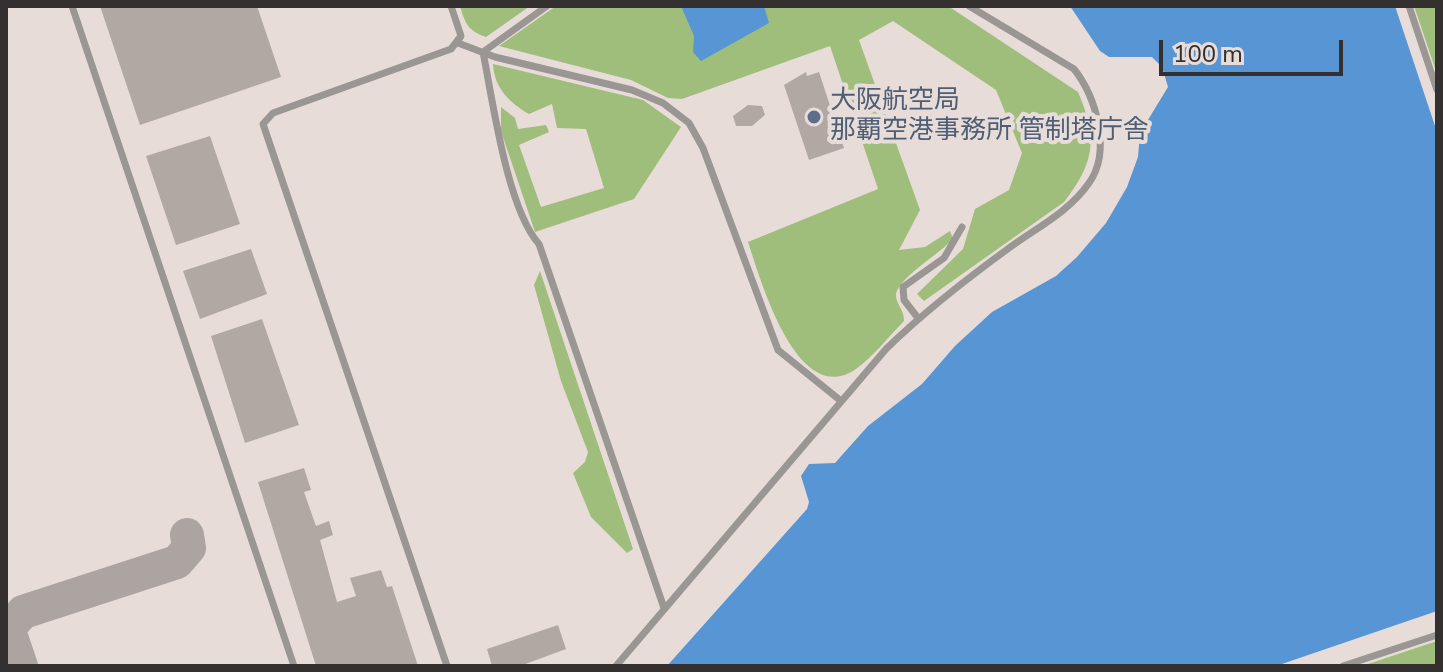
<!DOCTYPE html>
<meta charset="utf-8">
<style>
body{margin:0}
#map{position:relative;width:1443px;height:672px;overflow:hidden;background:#e7dcd8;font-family:"Nunito Sans",sans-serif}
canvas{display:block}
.frame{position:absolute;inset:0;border:8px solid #34302f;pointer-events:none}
.scale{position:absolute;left:1159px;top:40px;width:184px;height:36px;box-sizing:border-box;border:4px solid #34302f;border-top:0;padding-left:10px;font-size:24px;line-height:28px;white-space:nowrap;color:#34302f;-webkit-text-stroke:6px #e7dcd8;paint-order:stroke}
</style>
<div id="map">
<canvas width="1443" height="672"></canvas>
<div class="frame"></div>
<div class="scale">100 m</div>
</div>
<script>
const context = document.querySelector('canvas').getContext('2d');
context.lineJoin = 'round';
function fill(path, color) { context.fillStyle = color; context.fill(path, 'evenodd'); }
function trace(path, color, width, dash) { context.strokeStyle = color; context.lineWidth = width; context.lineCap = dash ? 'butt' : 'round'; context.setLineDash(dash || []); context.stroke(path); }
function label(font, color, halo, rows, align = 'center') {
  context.font = font + ' "Nunito Sans","Noto Sans JP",sans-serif'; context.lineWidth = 8; context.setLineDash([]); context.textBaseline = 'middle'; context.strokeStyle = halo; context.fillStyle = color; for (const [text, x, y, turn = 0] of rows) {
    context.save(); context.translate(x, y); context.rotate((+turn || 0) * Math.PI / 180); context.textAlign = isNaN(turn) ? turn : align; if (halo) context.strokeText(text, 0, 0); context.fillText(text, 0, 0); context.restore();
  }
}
fill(new Path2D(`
 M460 6H530L486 37C468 31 465 23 460 6Z
 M556 6H948L1078 92C1098 139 1095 162 1064 202L924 301 917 294 963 249 975 209 1009 190 1022 153 996 90 893 21 859 40 920 210 899 250 925 247 950 231 953 239C941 253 893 281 896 297 898 307 904 310 904 321 889 336 873 357 856 369 797 410 760 278 748 242L878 189 830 46 682 99 668 98 631 80 499 46Z
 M1414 6H1437V74Z
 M493 64 643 100 681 127 634 199 535 232 501 131V107L515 118 518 129 546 125 549 132 519 145 541 207 604 188 586 129 557 128 552 104 529 114C510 103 494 88 493 64Z
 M540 271 633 549 627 553 591 517 573 473 585 462 588 452 561 381 534 285Z
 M1437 641V666H1362Z`), '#9fbd7b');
fill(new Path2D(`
 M681 6H764L769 23 701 61 693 52 694 36Z
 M1070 6H1395L1437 132V611L1276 666H667L807 509 809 502 801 476 809 464 835 463 868 426 922 384 955 346 992 312 1056 276 1077 257 1106 223 1127 187 1138 157 1140 133 1168 87 1162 67 1152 57H1109L1100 51Z`), '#5795d4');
trace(new Path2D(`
 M6 622 21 666
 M10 634 12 624 23 612 177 562 189 548 187 535`), '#aca4a0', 34);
fill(new Path2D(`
 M100 6H257L281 77 140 125Z
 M806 72 807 76 819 72 844 148 809 160 784 85Z
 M748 105 762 106 765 115 752 126H736L733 116Z
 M210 136 240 224 176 245 146 156Z
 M251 249 267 294 200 319 183 271Z
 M262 319 299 425 245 443 211 336Z
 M304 468 311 490 304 492 316 526 329 521 333 535 320 540 337 602 356 596 350 578 381 570 387 587 392 586 418 666H316L258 482Z
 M558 625 566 649 520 666H492L487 649Z`), '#b1a8a3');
trace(new Path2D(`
 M72 6 294 666
 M547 6 483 52C493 102 507 208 539 244L664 608
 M1409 6 1437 90
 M458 43 495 57 632 90 663 103 689 123 703 148 778 350 841 401
 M918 318 904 300 903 287 944 258 962 227
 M447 666 263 124 273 113 451 49 461 36 451 6
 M616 666 886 349C924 312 965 280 1009 248 1036 228 1069 212 1089 183 1112 151 1096 97 1074 69L969 6
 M1343 666 1437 635`), '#9a9694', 7);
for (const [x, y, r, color] of [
 [814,117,8,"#5c6f8a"]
]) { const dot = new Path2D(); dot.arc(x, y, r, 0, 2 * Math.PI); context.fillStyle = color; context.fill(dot); trace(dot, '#e7dcd8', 3); }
label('26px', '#4e5e75', '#e7dcd8', [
 ["大阪航空局",830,102],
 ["那覇空港事務所 管制塔庁舎",830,132]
], 'left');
</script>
